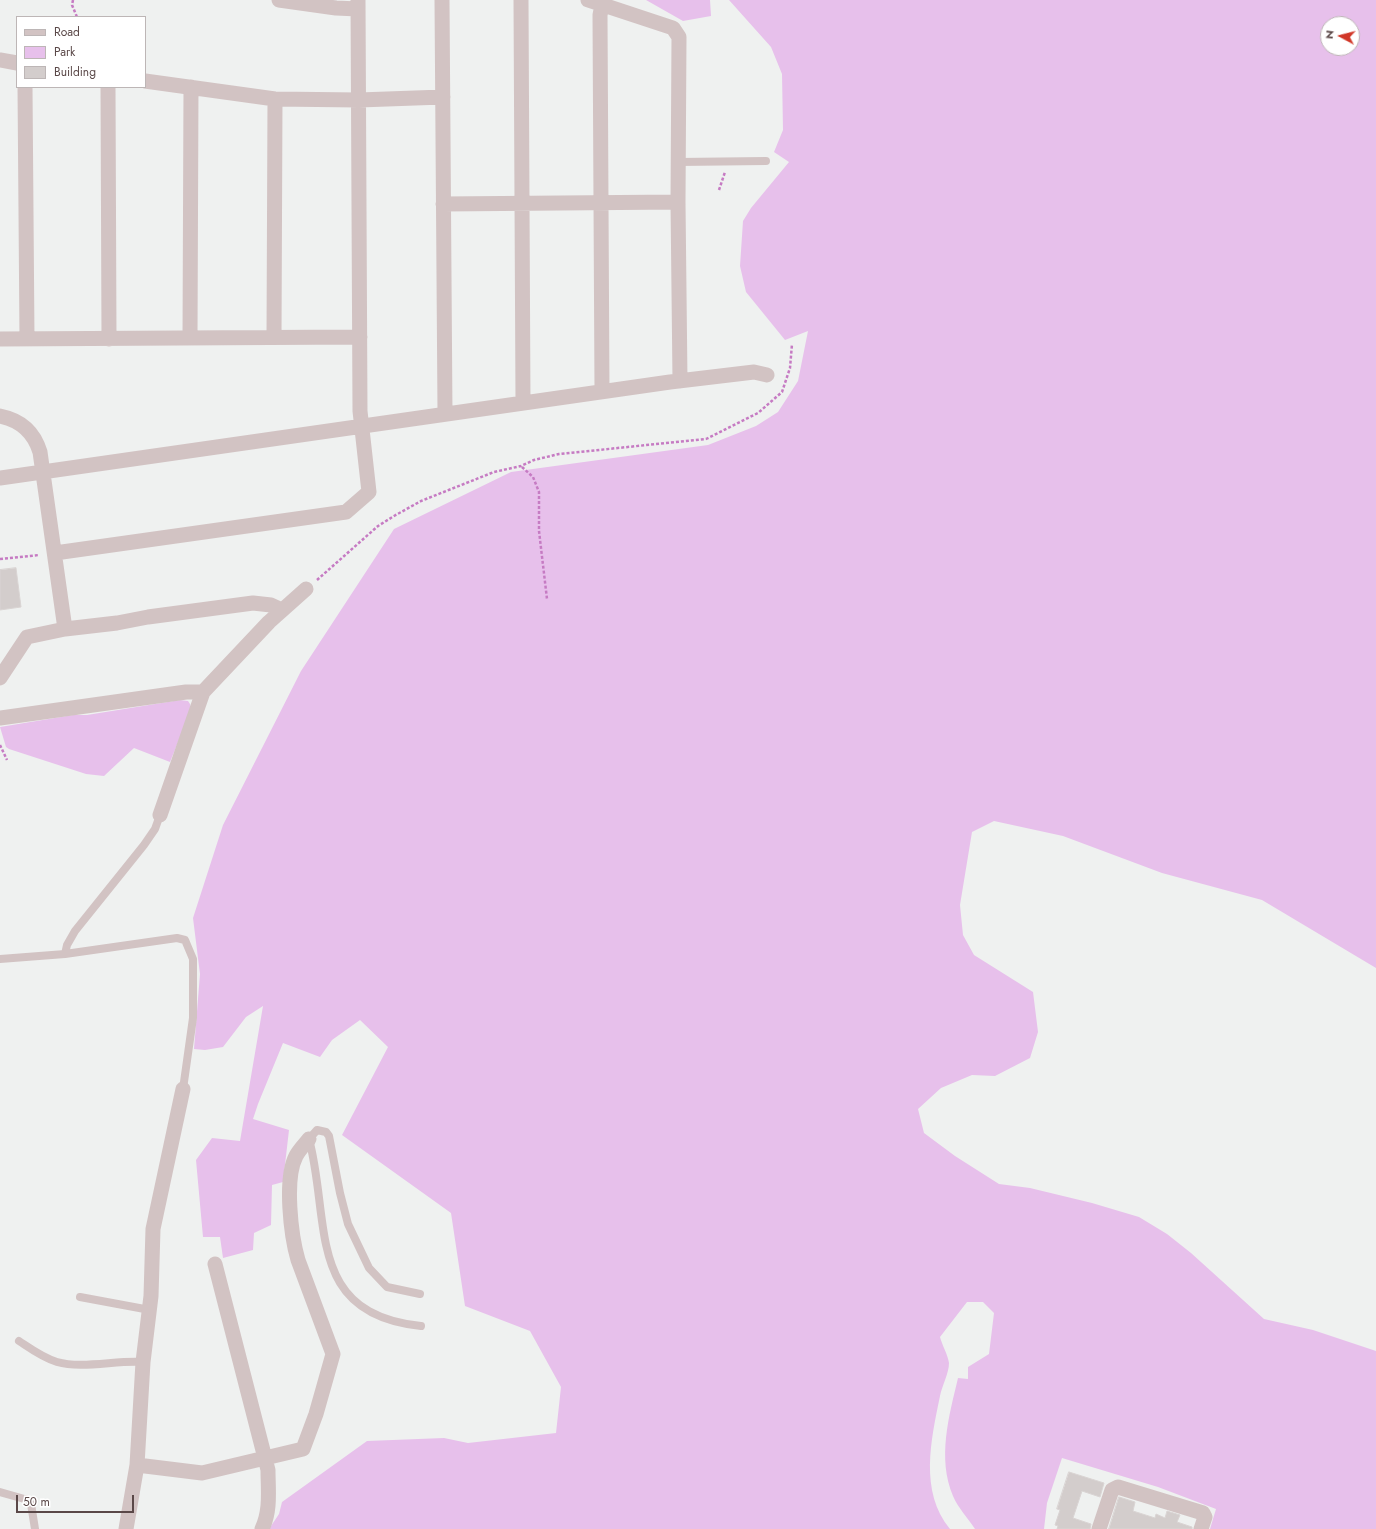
<!DOCTYPE html>
<style>
body{margin:0}
#map{position:relative;width:1376px;height:1529px;overflow:hidden;background:#eff1f0;font-family:Jost,sans-serif}
canvas{display:block}
.legend{position:absolute;left:16px;top:16px;width:130px;height:72px;box-sizing:border-box;background:#fff;border:1px solid #bdb6b6;margin:0;padding:5px 7px;list-style:none;font-size:12px;color:#5a4848}
.legend li{display:flex;align-items:center;gap:8px;height:20px}
.legend b{width:20px;border:1px solid #bdb6b6}
.north{position:absolute;left:1320px;top:16px;width:40px;height:40px;box-sizing:border-box;background:#fff;border:1px solid #bdb6b6;border-radius:50%;rotate:277deg;font-size:11px;font-weight:700;line-height:16px;text-align:center;color:#5a4848}
.north::after{content:'';display:block;margin:auto;width:14px;height:18px;background:#d13728;clip-path:polygon(50% 0,100% 100%,50% 72%,0 100%)}
.scale{position:absolute;left:16px;top:1495px;width:118px;height:18px;box-sizing:border-box;border:2px solid #5a4848;border-top:0;padding-left:5px;font-size:12px;line-height:14px;white-space:nowrap;color:#5a4848;-webkit-text-stroke:3px #fff;paint-order:stroke}
</style>
<div id="map">
<canvas width="1376" height="1529"></canvas>
<ul class="legend">
<li><b style="height:5px;background:#d2c3c3"></b>Road</li>
<li><b style="height:11px;background:#e7c0eb"></b>Park</li>
<li><b style="height:11px;background:#d3cdcc"></b>Building</li>
</ul>
<div class="north">N</div>
<div class="scale">50 m</div>
</div>
<script>
const context = document.querySelector('canvas').getContext('2d');
context.lineJoin = 'round';
function fill(path, color) { context.fillStyle = color; context.fill(path, 'evenodd'); }
function trace(path, color, width, dash) { context.strokeStyle = color; context.lineWidth = width; context.lineCap = dash ? 'butt' : 'round'; context.setLineDash(dash || []); context.stroke(path); }
fill(new Path2D(`
 M646 0H710L711 16 683 21Z
 M729 0H1376V968L1262 900 1162 873 1063 836 994 821 972 832 960 905 963 935 974 955 1033 992 1038 1032 1030 1058 995 1076 972 1075 941 1088 918 1109 924 1133 955 1156 999 1184 1030 1188 1092 1203 1139 1217 1167 1234 1191 1253 1264 1319 1313 1330 1376 1351V1529H1210L1216 1509 1158 1487 1062 1458 1047 1503 1044 1529H975C968 1518 958 1508 953 1496 937 1458 949 1416 958 1378L968 1379V1367L989 1354 994 1313 983 1302H967L940 1337C942 1345 948 1355 949 1363 949 1373 942 1386 940 1396 931 1440 919 1491 950 1529H269L279 1514 282 1502 367 1441 444 1438 468 1443 556 1433 561 1387 530 1331 465 1306 451 1213 342 1135 388 1047 360 1020 332 1040 320 1057 283 1043 258 1104 253 1119 289 1130 283 1182 272 1185 271 1225 254 1233 253 1250 223 1258 220 1237H203L196 1160 212 1138 240 1141 263 1006 246 1017 223 1047 205 1050 194 1049 200 974 193 918 223 825 301 671 394 529 511 472 708 445 756 426 778 412 798 381 808 331 785 340 746 292 740 266 743 221 751 208 789 162 774 152 783 130 782 74 771 47ZM1328 24H1352V48H1328Z
 M180 700 188 701 190 704 191 710 170 762 134 748 104 776 86 774 9 749 6 747 0 727 73 715H87Z`), '#e7c0eb');
const building = new Path2D(`
 M16 568 21 607 0 610V570Z
 M1069 1472 1104 1483 1100 1497 1082 1491 1073 1518 1091 1524 1090 1529H1057L1058 1526 1055 1525 1060 1510 1057 1509Z
 M1119 1497 1135 1502 1133 1511 1155 1518 1156 1514 1165 1518 1167 1511 1180 1515 1177 1522 1192 1527V1529H1109Z`);
fill(building, '#d3cdcc');
trace(building, '#d9d4d3', 1);
trace(new Path2D(`
 M73 0 72 5 77 17
 M719 190 725 172
 M522 467 533 477 539 492V531L547 599
 M0 559 39 555
 M317 580 378 526 394 516 421 501 494 472 521 466 534 460 559 454 706 439 758 413 782 392 790 368 792 344
 M0 745 7 760`), '#c67bc3', 2.5, [3, 2]);
trace(new Path2D(`
 M678 162 766 161
 M65 954 67 945 75 931 144 845 155 829 160 815
 M0 959 65 954 177 938 185 940 193 959V1018L183 1089
 M420 1294 387 1287 369 1268 348 1224 340 1193 329 1136 326 1132 317 1130 309 1139C331 1222 305 1314 421 1326
 M80 1297 150 1310
 M19 1341C31 1349 43 1358 57 1362 82 1369 117 1360 143 1362
 M0 1492 28 1500 31 1504 35 1529`), '#d2c3c3', 8);
trace(new Path2D(`
 M279 0 336 8 358 9
 M442 0 445 413
 M521 0 523 402
 M588 0 673 28 679 37 678 202 680 381
 M602 5 600 15 602 391
 M0 60 17 63
 M145 81 275 99 359 100 443 97
 M25 87 27 339
 M108 87 109 339
 M443 204 678 202
 M274 337 275 99
 M190 338 191 87
 M0 339 360 337
 M0 416C20 420 34 432 40 452L65 629
 M0 478 670 382 754 372 767 375
 M55 553 346 512 369 492 360 411 358 0
 M0 678 27 637 65 629 117 623 148 617 253 603 271 605 282 610
 M0 718 186 692H203
 M160 815 203 692 269 622 306 589
 M215 1264 268 1470C268 1490 271 1510 262 1529
 M137 1465 202 1473 303 1449 316 1414 333 1354 298 1260C291 1236 284 1179 296 1156 299 1150 305 1144 309 1139
 M126 1529 137 1465 143 1362 151 1296 153 1229 183 1089
 M1099 1529 1112 1490 1118 1487 1203 1513 1205 1517 1201 1529`), '#d2c3c3', 15);
</script>
